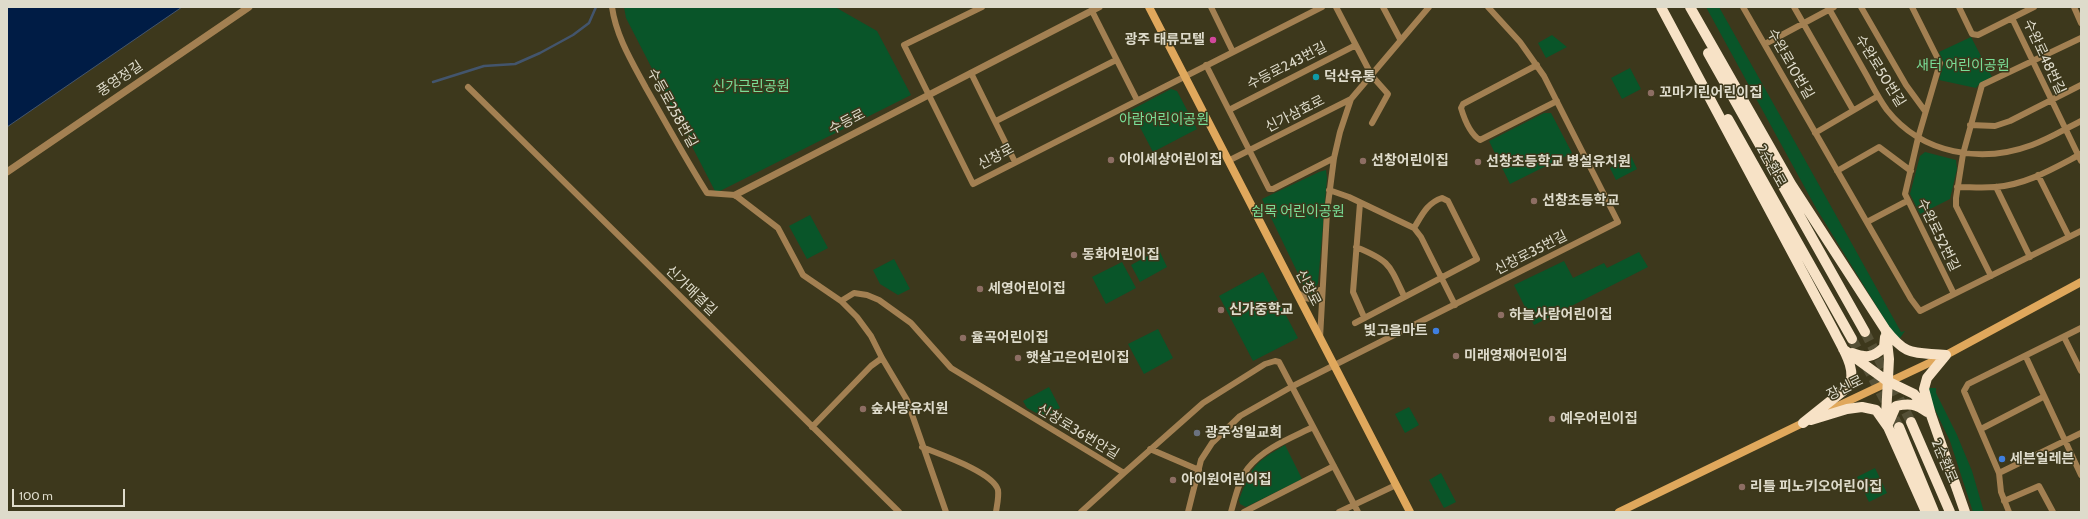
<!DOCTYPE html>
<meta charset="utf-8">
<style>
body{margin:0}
#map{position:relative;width:2088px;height:519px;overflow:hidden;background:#3d381c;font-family:Cabin,sans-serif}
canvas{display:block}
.frame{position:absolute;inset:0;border:8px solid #dedbcb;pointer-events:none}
.scale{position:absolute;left:12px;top:489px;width:113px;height:18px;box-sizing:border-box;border:2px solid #dedbcb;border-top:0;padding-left:5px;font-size:12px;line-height:14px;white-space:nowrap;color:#dedbcb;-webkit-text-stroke:3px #3d381c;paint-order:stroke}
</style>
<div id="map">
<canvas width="2088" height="519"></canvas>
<div class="frame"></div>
<div class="scale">100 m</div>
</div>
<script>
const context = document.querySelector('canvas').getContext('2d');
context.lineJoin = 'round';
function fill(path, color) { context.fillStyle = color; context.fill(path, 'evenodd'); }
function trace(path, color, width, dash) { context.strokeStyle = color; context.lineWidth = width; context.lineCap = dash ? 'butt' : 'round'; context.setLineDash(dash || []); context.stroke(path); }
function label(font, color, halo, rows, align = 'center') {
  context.font = font + ' Cabin,"Noto Sans KR",sans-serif'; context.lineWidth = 3; context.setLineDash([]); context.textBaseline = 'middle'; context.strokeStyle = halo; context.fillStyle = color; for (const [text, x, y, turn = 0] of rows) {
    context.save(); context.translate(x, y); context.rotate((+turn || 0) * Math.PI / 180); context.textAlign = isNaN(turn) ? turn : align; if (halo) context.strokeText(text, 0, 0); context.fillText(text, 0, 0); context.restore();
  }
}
fill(new Path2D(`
 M624 7H835L877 31 911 95 716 193 626 18Z
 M1706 7H1719C1780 115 1841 224 1901 332L1905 331 1898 341 1816 208Z
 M1552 35 1567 47 1546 58 1538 43Z
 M1971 37 1992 77 1980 83 1976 88 1939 80 1944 63 1939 52Z
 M1630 68 1641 89 1622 99 1611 78Z
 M1171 89 1177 91 1197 129 1153 152 1131 110Z
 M1544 113H1551L1572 153 1510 184 1489 141Z
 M1925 152 1956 160 1957 169 1950 199 1920 214 1910 194 1920 156Z
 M1630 154 1637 169 1616 180 1610 168 1621 162V159Z
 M1326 170 1327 178 1318 283 1312 294 1305 288 1262 199 1319 172Z
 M810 215 828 248 807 259 789 226Z
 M1159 250 1167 267 1140 282 1131 265Z
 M1639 252 1648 267 1534 325 1514 285 1564 261 1573 278 1604 263 1607 268Z
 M894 259 910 289 898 295 880 284 873 270Z
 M1122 262 1136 288 1106 304 1092 277Z
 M1263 272 1298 338 1253 361 1219 296Z
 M1158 329 1173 358 1144 374 1128 344Z
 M1049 387 1060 408 1044 417 1027 408 1023 401Z
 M1929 388H1936V393L1957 435 1972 471 1984 512H1973L1950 441 1927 393Z
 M1409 407 1419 425 1405 433 1395 414Z
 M1285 445 1302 479 1246 507 1240 504 1239 500C1252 466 1254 463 1285 445Z
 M1875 468 1887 493 1869 502 1857 477Z
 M1441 473 1456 502 1444 508 1429 480Z`), '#095529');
const water = new Path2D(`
 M7 7H182L7 127Z`);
fill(water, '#001c45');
trace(water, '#43556d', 1);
trace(new Path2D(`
 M433 82 484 66 515 64 540 53 573 35 589 23 596 7`), '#43556d', 2.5);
trace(new Path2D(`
 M1865 332 1911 422
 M1852 339 1899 427`), '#555036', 10, [10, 5]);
trace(new Path2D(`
 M612 7C616 36 632 62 646 88 666 123 685 158 707 193L735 195 778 228 803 275 841 301 857 317 871 336 882 358 907 400 946 512
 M982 7 904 45 973 184 1322 7
 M1211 7 1233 52
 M1336 7 1372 76 1388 94 1372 123
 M1383 7 1400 39
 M1743 7 1911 299 1920 311 2081 231
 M1794 7 1853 110
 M1828 7C1841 30 1854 53 1867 76 1873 87 1879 99 1887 110 1922 154 1981 164 2032 145 2049 139 2065 129 2081 121
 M1861 7 1906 85 1925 111
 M1912 7 1940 63 1918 138 1905 194 1954 294
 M1959 7 1972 34 1978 35 2012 18 2081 161
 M2074 7 2081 23
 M1092 11 1137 100
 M2012 18 2034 7
 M1765 44 1834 7
 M1206 65 1269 189H1273L1334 158
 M1537 65 1463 104 1461 108C1464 118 1470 134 1480 140L1557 101
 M971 73 1015 162
 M468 87 899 512
 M1229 110 1356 45
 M996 121 1116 60
 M1970 125 1995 126 2010 121 2081 85
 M1815 133 1878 96
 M1228 161 1351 99
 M1837 171 1879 147 1911 171
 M2038 175 2069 237
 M1957 187C1970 187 1982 188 1995 187 2026 185 2054 168 2081 154
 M1996 187 2030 257
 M1329 190 1349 197 1414 228 1421 237 1455 305
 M1360 203 1353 292 1364 317
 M1867 222 1907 201
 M1356 247C1390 261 1389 264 1404 296
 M1991 276 1956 206V198L1963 154 1982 85 2081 38
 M1298 293C1305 298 1310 302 1318 296L1320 290
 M841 301 854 293 867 295 879 300 911 323 951 368 1124 473 1203 403 1265 364 1275 361 1279 362 1358 512
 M1355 323 1477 259 1448 201 1442 198C1427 203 1422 215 1414 228
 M2081 328 1968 384 1964 391 1999 473 2081 433
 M2064 337 2081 371
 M1320 338 1327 212 1334 158 1340 132 1351 99 1429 7
 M2026 357 2081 475
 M812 427 871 366 882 358
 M1981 429 2043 397
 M922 447C939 454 993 472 998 490 999 497 997 505 996 512
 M1150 449 1199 470
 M1999 473 2001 492 2009 512
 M2004 501 2039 486 2053 512
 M1081 512 1124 473
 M1188 512 1201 460 1212 443 1240 416 1293 386 1618 222 1544 76 1520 42 1488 7
 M1231 512C1235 498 1239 480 1248 468 1264 448 1291 438 1313 427
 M1244 512 1334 466
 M1339 512 1396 485`), '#a38052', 6);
trace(new Path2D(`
 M7 172 249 7
 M735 195 1099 7`), '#a38052', 7);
trace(new Path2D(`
 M1149 7 1410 512
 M1823 413 1946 355 2081 282
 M1619 512 1807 421`), '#e0a85c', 8);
trace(new Path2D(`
 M1661 7 1834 331C1841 346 1859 371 1848 387L1803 423
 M1690 7 1791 184 1885 329C1907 357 1912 352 1946 355
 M1708 53 1865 332
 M1728 119 1852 339
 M1886 332 1889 359 1886 416 1888 426
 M1843 349 1887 381 1914 394 1927 409
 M1852 353C1866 358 1873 358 1884 347L1885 337
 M1946 355 1927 378 1924 389 1931 415 1965 512
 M1811 420 1847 409 1862 407 1876 410 1888 427 1926 512
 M1889 422 1896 406C1909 403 1916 404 1927 412
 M1911 422 1950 512
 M1899 427 1934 512`), '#f7e2c6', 10);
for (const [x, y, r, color] of [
 [1213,40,4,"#d1479c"],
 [1316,77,4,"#0f9aa8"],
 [1651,93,4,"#8d6e63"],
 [1111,160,4,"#8d6e63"],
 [1363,161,4,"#8d6e63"],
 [1478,162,4,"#8d6e63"],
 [1534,201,4,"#8d6e63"],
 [1074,255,4,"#8d6e63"],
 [980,289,4,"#8d6e63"],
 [1221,310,4,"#8d6e63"],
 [1501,315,4,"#8d6e63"],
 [1436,331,4,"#3f7fe0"],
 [963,338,4,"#8d6e63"],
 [1456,356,4,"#8d6e63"],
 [1018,358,4,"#8d6e63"],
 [863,409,4,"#8d6e63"],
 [1552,419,4,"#8d6e63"],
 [1197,433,4,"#6b7280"],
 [2002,459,4,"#3f7fe0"],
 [1173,480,4,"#8d6e63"],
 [1742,487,4,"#8d6e63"]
]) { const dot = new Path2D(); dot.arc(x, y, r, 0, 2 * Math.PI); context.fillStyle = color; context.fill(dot); trace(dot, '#3d381c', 1.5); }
label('bold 14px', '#dedbcb', '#3d381c', [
 ["광주 태류모텔",1205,40,"right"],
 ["덕산유통",1324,77],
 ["꼬마기린어린이집",1659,93],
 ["아이세상어린이집",1119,160],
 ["선창어린이집",1371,161],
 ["선창초등학교 병설유치원",1486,162],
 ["선창초등학교",1542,201],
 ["동화어린이집",1082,255],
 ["세영어린이집",988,289],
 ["신가중학교",1229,310],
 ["하늘사람어린이집",1509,315],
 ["빛고을마트",1428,331,"right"],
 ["율곡어린이집",971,338],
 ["미래영재어린이집",1464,356],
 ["햇살고은어린이집",1026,358],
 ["숲사랑유치원",871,409],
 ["예우어린이집",1560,419],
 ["광주성일교회",1205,433],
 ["세븐일레븐",2010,459],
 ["아이원어린이집",1181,480],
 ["리틀 피노키오어린이집",1750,487]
], 'left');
label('14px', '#dedbcb', '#3d381c', [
 ["수완로48번길",2044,57,65],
 ["수완로10번길",1790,64,60],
 ["수등로243번길",1287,66,-27],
 ["수완로50번길",1880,71,58],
 ["풍영정길",120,79,-34],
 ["수등로258번길",672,108,61],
 ["신가삼효로",1295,114,-27],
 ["수등로",847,122,-27],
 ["신창로",996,157,-28],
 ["2순환로",1771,166,61],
 ["수완로52번길",1938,235,64],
 ["신창로35번길",1531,253,-27],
 ["신창로",1308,288,63],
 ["신가매결길",691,291,44],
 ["장신로",1845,388,-26],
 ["신창로36번안길",1078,432,31],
 ["2순환로",1944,461,67]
]);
label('14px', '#7ade97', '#3d381c', [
 ["새터 어린이공원",1963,66],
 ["신가근린공원",751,87],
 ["아람어린이공원",1164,120],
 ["쉼목 어린이공원",1298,212]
]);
</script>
